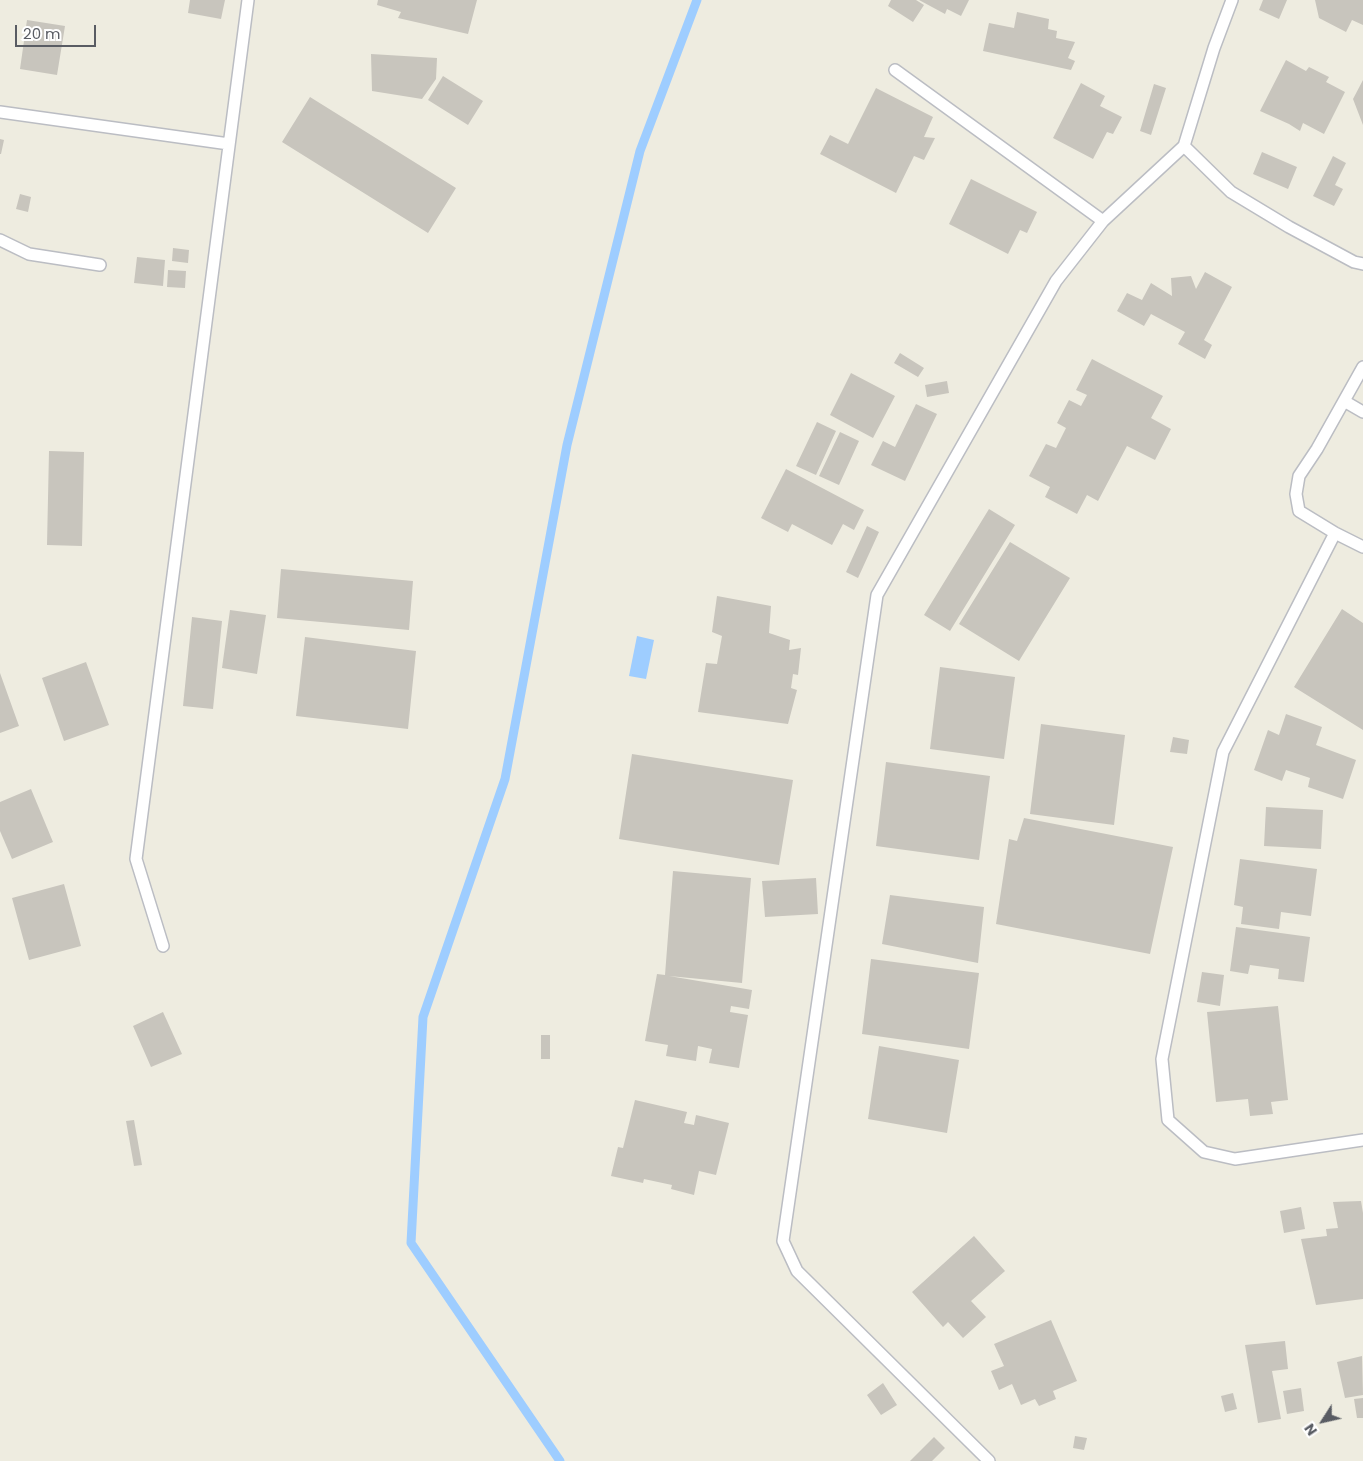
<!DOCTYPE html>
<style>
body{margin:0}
#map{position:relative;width:1363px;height:1461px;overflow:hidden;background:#eeece0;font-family:Poppins,sans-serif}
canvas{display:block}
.north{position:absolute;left:1298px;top:1396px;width:50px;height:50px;-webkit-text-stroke:4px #fff;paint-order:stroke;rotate:235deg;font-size:14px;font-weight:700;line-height:20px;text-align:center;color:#595c63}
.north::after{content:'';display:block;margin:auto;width:18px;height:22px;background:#595c63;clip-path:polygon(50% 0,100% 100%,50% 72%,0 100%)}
.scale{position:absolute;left:15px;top:25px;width:81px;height:22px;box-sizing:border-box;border:2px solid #595c63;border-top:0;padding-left:6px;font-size:15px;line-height:18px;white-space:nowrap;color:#595c63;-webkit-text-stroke:4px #fff;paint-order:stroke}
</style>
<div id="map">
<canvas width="1363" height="1461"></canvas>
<div class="north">N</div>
<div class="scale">20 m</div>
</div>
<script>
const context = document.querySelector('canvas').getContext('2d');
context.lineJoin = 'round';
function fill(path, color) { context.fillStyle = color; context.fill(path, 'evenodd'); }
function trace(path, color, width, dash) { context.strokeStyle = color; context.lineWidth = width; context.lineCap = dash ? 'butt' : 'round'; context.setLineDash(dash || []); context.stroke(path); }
fill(new Path2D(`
 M637 636 654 640 646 679 629 676Z`), '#9ecdff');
trace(new Path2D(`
 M560 1461 411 1243 423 1017 505 779 567 445 640 151 697 0`), '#9ecdff', 9);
fill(new Path2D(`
 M190 0H225L221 19 188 13Z
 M378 0H477L468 34 398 18 401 12 377 5Z
 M891 0H916L924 5 913 22 888 6Z
 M919 0H969L961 16 947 9 945 14Z
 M1263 0H1287L1279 19 1259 10Z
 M1315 0H1363V25L1352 20 1346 32 1319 18Z
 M1017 12 1049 19 1048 29 1057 31 1056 38 1075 42 1068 58 1075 61 1071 70 983 51 989 23 1014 28Z
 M27 20 65 26 57 75 20 69Z
 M371 54 437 58 436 79 422 99 372 91Z
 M1286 60 1306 71 1309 67 1329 77 1326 82 1345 92 1324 134 1303 123 1300 131 1289 124 1260 111Z
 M443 76 483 101 468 125 428 100Z
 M1363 80V125L1353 99Z
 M1081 83 1105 96 1100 106 1122 117 1113 134 1107 132 1093 159 1053 138Z
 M1154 84 1166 88 1151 135 1140 131Z
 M876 88 933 117 924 137 935 138 924 160 914 156 896 193 820 154 830 135 848 144Z
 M310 97 456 188 428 233 282 142Z
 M0 139 4 140 1 154H0Z
 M1262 152 1297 167 1288 189 1253 174Z
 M1333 156 1346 163 1335 185 1343 189 1334 206 1313 196Z
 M971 179 1037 212 1027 233 1020 230 1008 254 949 224Z
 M20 194 31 197 28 212 16 209Z
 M173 248 189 250 188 263 172 261Z
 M137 257 165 260 163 286 134 283Z
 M168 270 186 271 185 288 167 287Z
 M1205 272 1232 287 1204 340 1212 345 1205 359 1178 344 1185 332 1151 314 1144 326 1117 311 1127 293 1142 300 1151 283 1172 296 1171 278 1191 276 1196 289Z
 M900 353 924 368 918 377 894 363Z
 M1092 359 1163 396 1151 418 1171 429 1155 460 1127 446 1098 501 1087 495 1077 514 1045 497 1050 487 1029 476 1046 444 1056 448 1066 428 1057 423 1069 400 1081 406 1087 395 1076 390Z
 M851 373 895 396 873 438 830 415Z
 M947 381 949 393 927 397 925 385Z
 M916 404 937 414 905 481 871 465 883 441 895 447Z
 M817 422 836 431 816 475 796 466Z
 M840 432 859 441 839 485 819 476Z
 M49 451 84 452 82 546 47 545Z
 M786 469 864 510 854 530 843 524 832 545 792 524 788 532 761 518Z
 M989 509 1015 525 950 631 924 615Z
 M867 526 879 532 858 578 846 572Z
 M1010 542 1070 578 1019 661 959 624Z
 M281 569 413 581 409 630 277 618Z
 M717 596 771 606 769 633 790 640 789 650 801 648 798 675 793 674 791 688 797 690 788 724 698 712 706 663 717 664 722 636 712 632Z
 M1342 609 1363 623V730L1294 687Z
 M230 610 266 615 257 674 222 668Z
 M192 617 222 621 213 709 183 706Z
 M305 637 416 651 408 729 296 716Z
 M86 662 109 725 64 741 42 678Z
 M940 667 1015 677 1004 759 930 749Z
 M0 673 19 726 0 733Z
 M1286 714 1322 727 1316 745 1356 760 1343 799 1308 787 1310 778 1286 770 1282 781 1254 770 1268 730 1279 735Z
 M1041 724 1125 735 1114 825 1030 814Z
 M1173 737 1189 740 1187 754 1170 752Z
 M632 754 793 780 779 865 619 839Z
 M886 762 990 776 979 860 876 846Z
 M31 789 53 842 12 859 0 831V802Z
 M1266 807 1323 810 1321 849 1264 846Z
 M1024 818 1173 847 1150 954 996 924 1009 839 1017 841Z
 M1240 859 1317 869 1311 916 1281 912 1279 929 1241 924 1243 907 1234 905Z
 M673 871 751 878 742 983 669 976 752 990 749 1009 731 1006 730 1012 748 1015 739 1068 709 1063 712 1049 698 1046 696 1061 666 1056 668 1045 645 1041 657 974 665 975Z
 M816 878 818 914 765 917 762 881Z
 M64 884 81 946 29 960 12 898Z
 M890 895 984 907 978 963 882 944Z
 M1236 927 1310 937 1304 982 1278 979 1279 969 1250 965 1248 974 1230 971Z
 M871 959 979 973 969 1049 862 1034Z
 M1202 972 1224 975 1220 1006 1197 1002Z
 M1278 1006 1288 1100 1271 1102 1273 1114 1250 1116 1248 1099 1216 1102 1207 1012Z
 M163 1012 182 1054 151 1067 133 1026Z
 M541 1035H550V1059H541Z
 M879 1046 959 1060 947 1133 868 1119Z
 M635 1100 687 1112 684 1123 694 1125 696 1115 729 1123 716 1175 699 1171 694 1195 671 1189 672 1185 644 1179 643 1183 611 1176 618 1147 623 1148Z
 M134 1120 142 1165 134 1166 126 1121Z
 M1361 1201 1363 1213V1299L1316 1305 1301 1239 1327 1236 1326 1229 1338 1228 1333 1202Z
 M1301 1207 1305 1229 1284 1233 1280 1211Z
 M974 1236 1005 1271 971 1301 986 1317 963 1338 948 1322 943 1327 912 1292Z
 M1051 1320 1077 1381 1053 1391 1056 1399 1039 1406 1035 1399 1021 1405 1012 1384 999 1390 991 1371 1004 1366 994 1344Z
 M1285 1341 1288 1369 1272 1371 1281 1419 1258 1423 1245 1345Z
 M1362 1356 1363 1395 1345 1398 1337 1362Z
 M883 1383 897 1405 881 1415 867 1395Z
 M1301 1388 1304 1411 1287 1414 1283 1391Z
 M1233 1393 1237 1409 1225 1412 1221 1396Z
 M1363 1398V1418H1357L1354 1399Z
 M1075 1436 1087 1438 1084 1450 1073 1448Z
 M934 1437 945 1448 932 1461H910Z`), '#c8c5bd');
const lane = new Path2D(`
 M895 70 1103 221
 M0 112 229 144
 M1184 146 1231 192 1289 227 1354 262 1363 264
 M0 240 29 254 100 265
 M1363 367 1317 449 1299 476 1296 494 1299 511 1335 533 1363 547
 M1344 401 1363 412
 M1335 533 1223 752 1162 1059 1168 1120 1204 1152 1235 1159 1363 1140
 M163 946 136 859 248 0
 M989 1461 797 1271 783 1241 877 595 1056 281 1103 221 1184 146 1214 48 1232 0`);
trace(lane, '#bbbdc3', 14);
trace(lane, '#fff', 11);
</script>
